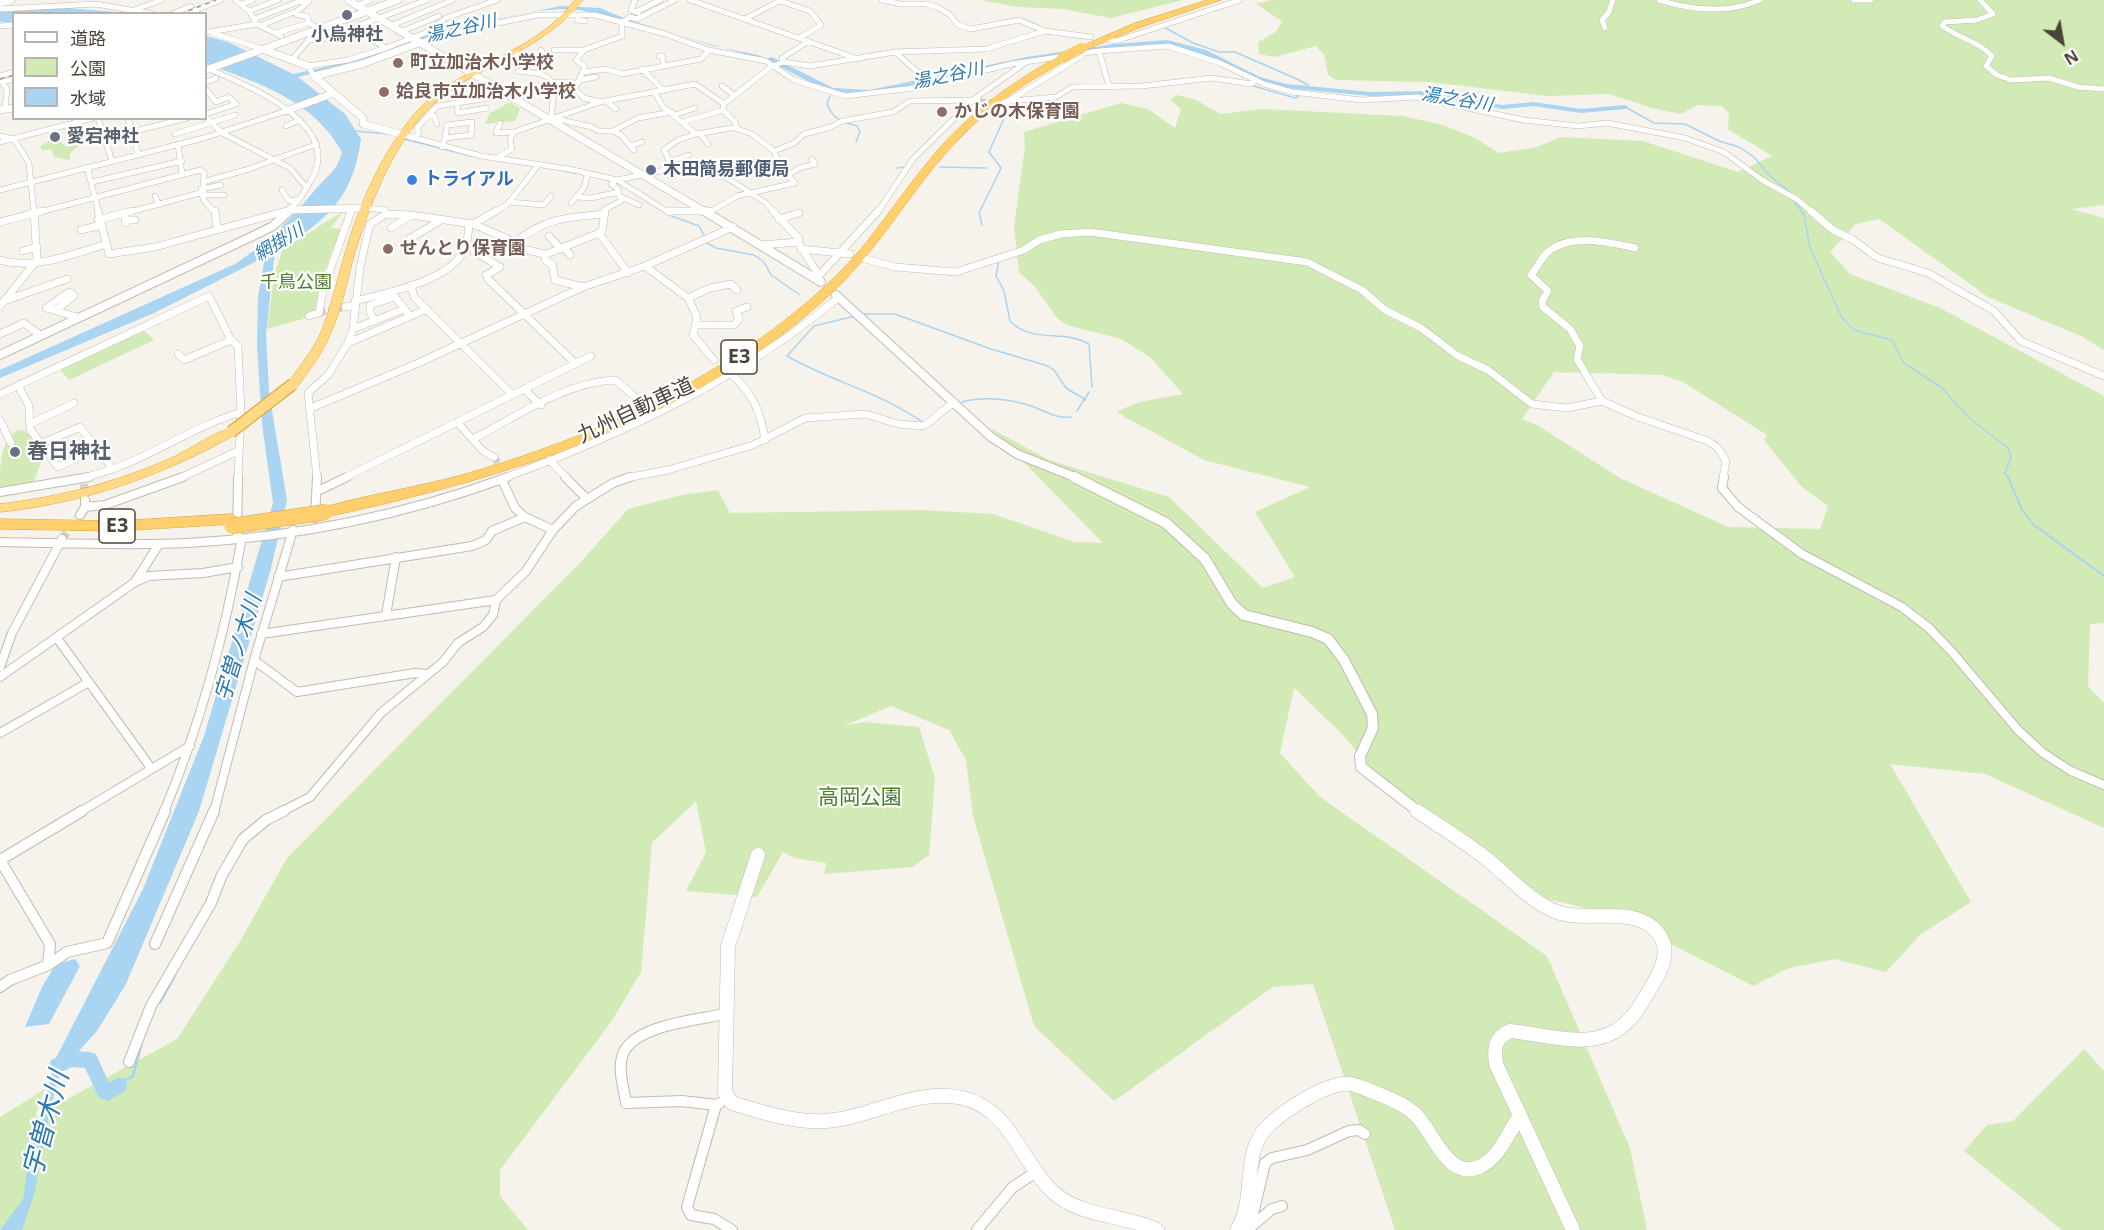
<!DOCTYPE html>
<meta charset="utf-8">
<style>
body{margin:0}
#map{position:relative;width:2104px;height:1230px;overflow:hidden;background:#f6f3ec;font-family:"Noto Sans","Noto Sans JP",sans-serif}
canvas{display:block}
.legend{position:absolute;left:12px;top:12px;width:195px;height:108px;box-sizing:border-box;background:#fff;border:2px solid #b7b4b0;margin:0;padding:8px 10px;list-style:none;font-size:18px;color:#4b4439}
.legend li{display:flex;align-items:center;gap:12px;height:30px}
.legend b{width:30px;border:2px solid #b7b4b0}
.north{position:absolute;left:2032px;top:12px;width:60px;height:60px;-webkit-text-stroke:4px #fff;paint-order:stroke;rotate:149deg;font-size:16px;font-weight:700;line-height:24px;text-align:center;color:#4b4439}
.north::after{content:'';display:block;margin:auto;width:21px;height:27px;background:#4b4439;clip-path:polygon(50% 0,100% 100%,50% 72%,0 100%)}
</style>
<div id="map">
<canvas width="2104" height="1230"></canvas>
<ul class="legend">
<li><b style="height:8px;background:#fff"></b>道路</li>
<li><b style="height:16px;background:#d2eab5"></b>公園</li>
<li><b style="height:16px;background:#a9d4f2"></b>水域</li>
</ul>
<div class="north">N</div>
</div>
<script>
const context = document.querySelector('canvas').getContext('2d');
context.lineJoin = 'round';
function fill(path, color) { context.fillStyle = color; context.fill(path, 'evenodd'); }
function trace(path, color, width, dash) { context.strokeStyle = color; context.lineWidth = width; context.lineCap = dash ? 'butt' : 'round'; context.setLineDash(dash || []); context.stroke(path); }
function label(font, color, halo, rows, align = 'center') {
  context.font = font + ' "Noto Sans","Noto Sans JP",sans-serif'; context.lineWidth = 4.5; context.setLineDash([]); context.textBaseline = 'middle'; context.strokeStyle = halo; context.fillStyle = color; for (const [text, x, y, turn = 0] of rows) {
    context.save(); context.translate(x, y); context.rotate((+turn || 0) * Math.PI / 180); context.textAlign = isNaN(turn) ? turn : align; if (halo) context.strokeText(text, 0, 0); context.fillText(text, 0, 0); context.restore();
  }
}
fill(new Path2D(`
 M980 0H1183L1111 18 1063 9 1018 7Z
 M1271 0H2104V205L2071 209 2104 218V350L2083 337 1988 297 1879 219 1856 224 1830 252 1850 274 1940 308 2104 396V623L2090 624 2088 686 2104 703V828L1985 774 1890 764 1971 902 1920 935 1886 972 1835 959 1789 968 1753 986 1612 914 1547 899 1375 773 1341 733 1294 688 1280 753 1320 797 1547 956 1630 1148 1647 1230H1395L1313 984 1273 987 1114 1101 1034 1026 973 816 966 760 949 730 891 706 843 726 864 722 919 727 935 778 929 855 912 867 824 874 826 863 794 858 783 852 757 897 686 891 706 852 696 801 652 843 641 972 611 1022 500 1170V1196L528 1230H0V1117L45 1089 35 1117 177 1039 239 943 287 858 580 563 628 509 682 495 718 490 730 513 921 510 993 514 1075 542 1103 543 990 428 1049 460 1169 497 1263 588 1295 577 1255 512 1310 487 1204 460 1125 417 1117 411 1140 402 1183 394 1150 357 1121 339 1067 325 1057 318 1036 288 1019 272 1014 227 1025 146 1024 132 1121 103 1148 109 1175 128 1181 109 1170 100 1177 95 1196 100 1221 114 1263 109 1403 116 1443 125 1473 137 1499 153 1537 147 1561 137 1643 141 1738 172 1772 156 1728 129 1729 114 1722 106 1698 105 1681 114 1652 108 1609 94 1547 96 1430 82 1336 80 1328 75 1324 55 1316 46 1275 57 1259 54 1258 42 1276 32 1282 21 1256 4ZM1554 372 1662 375 1683 382 1767 435 1764 440 1801 486 1828 506 1820 529 1728 527 1620 478 1537 425 1522 419Z
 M510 102 520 109 515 121 485 124 490 113Z
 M53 139 59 140 66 147 81 144 70 153V160L54 157 51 149 42 151 40 146Z
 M342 213 331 228 342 229C328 257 319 284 314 316L267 329 274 278 282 250C293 244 336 214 342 213Z
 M143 330 154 340 69 380 59 368Z
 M19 430 25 431C47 454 44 455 33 483L0 488C0 467 0 437 19 430Z
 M2084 1049 2104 1071V1230H2062L1964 1151 1987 1125 2013 1121Z`), '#d2eab5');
fill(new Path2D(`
 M561 6 600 8 626 19 714 46 758 55 777 63 625 20 580 10 561 9 537 11 465 26 436 34 360 62 298 77 345 114 361 139C353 199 325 223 275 251L266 334 269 393 287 500 270 572 199 811 126 984 97 1031 61 1071 51 1105 34 1195 22 1230H0L23 1199 30 1152 56 1058 143 889 204 736 273 503 262 424 257 346 258 297 265 257 154 313 0 378V370L235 264C269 241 290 220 315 190 327 175 337 172 342 152 313 100 259 83 206 64V36L228 42 293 74 358 60 433 32Z
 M68 8 127 13 14 14 13 22H0V10Z
 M75 959 80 966 49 1024 25 1027 42 987 56 964Z`), '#a9d4f2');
trace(new Path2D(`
 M953 16 961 25
 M1023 19 1037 25
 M1164 27 1193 43 1219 52H1235L1299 80 1308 85 1303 92
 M1250 85 1295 98 1301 95
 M830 96 827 104C832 119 843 122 857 126L860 132 856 142
 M1625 107 1654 123 1685 124 1719 141 1739 147 1754 157 1770 176 1791 193
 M355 131 388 134
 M404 139 471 156
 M940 167 986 168
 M897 168 905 167
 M1001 168 989 152 1006 114 1054 99
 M560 170 575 173
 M1793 199 1804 215 1810 248 1842 318 1854 330 1892 340 1904 363 1942 388 1969 418 2008 448 2011 458 2005 473 2009 478
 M669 215 699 226 705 237
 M982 225 979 213 1001 168
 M707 243 716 248 754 255 764 262 771 275 800 295
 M999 260 996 276 1004 291 1010 321C1032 344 1063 329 1089 344L1092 387
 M864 314H895L991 349 1048 366 1054 370 1066 388 1086 400
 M855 316 814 326 787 356C832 382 883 393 925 424
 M962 402C985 396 1012 399 1034 407 1047 412 1057 419 1071 417
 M1077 411 1089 392
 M924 428 941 417`), '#a9d4f2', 1.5);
trace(new Path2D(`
 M2008 477 2022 510 2034 525 2104 576`), '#a9d4f2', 2);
trace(new Path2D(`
 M160 1002 175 975
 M119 1085 133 1076 141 1045`), '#a9d4f2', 3);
fill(new Path2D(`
 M1167 40 1206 50 1260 77 1286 84 1371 92 1428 91 1502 105 1534 102 1581 109 1625 105 1629 107 1625 109 1581 113 1534 106 1502 109 1428 95 1371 96 1286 88 1254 81 1200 54 1167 44 1114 48 1027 61 870 94 829 92 765 59 772 57 833 88 870 90 1027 57 1114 44Z
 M71 1051 90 1052 96 1054 109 1083 119 1077 125 1079 127 1085 125 1091 108 1101 99 1098 85 1068 72 1067 57 1074 51 1072 49 1066 51 1060Z`), '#a9d4f2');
trace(new Path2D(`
 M981 101 998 102`), '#d4d0c8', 5, [5, 3]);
trace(new Path2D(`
 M319 313 345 307
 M494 457 504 473`), '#d4d0c8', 7, [7, 3]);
trace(new Path2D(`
 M84 484 85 499
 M62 539 80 515`), '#d4d0c8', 8, [8, 4.5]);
const minorFar3 = new Path2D(`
 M235 0 249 11 255 21
 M635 0 631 10 638 13
 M690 0 858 59
 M882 0 900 4H926L939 8 950 15 958 25 971 29 1019 20 1045 31 1091 37
 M1659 0C1691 10 1729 14 1760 0
 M1853 0H1871
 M1980 0 1993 14 1977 20 1945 22 1942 26C1959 38 1978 41 1992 56L1986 66 1997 75 2011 80 2049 78 2078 87 2104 89
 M780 1 810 11 821 25 799 38
 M242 4 253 0
 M356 6 371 0
 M0 9 96 4 153 14
 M134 10 162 0
 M249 11 278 0
 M296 12 297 15 307 16 309 23 320 29
 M636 12 660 0
 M172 14 191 6
 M186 14 221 0
 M254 19 298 2 309 1
 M745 19 781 0
 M577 20 585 21
 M622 22 630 17 637 19 675 0
 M622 22V36L584 50 576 60 585 67 575 89 584 98 600 102 695 84 724 104 723 110 735 122 737 129 752 134 774 151 781 168 795 183 737 196 708 213
 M262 25 299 10 309 1
 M0 26 14 25
 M390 26 453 0
 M354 28 386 48
 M1605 28 1602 20 1609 12 1613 0
 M209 32 257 24 281 36
 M400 32 439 16
 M212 33 262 49
 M276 33 309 23
 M308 40 323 39 427 0
 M1109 40 1116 41 1240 0
 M419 43 443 34 538 15H595L665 34 709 50 766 61 794 80 845 96 914 88 1011 64 1099 51 1168 46 1220 63 1264 84 1292 92 1361 100 1417 97 1523 120 1578 126 1607 123 1685 138 1724 152 1762 180 1798 200 1813 213
 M554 50H584
 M1099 51 1109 86
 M895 52 930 83
 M516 53 520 55V60L540 59 543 54 541 50
 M659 56H662L664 66
 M292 60 311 37
 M784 62 782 58 809 41
 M206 68C246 84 345 124 311 180 304 193 295 209 281 213
 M642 69 664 91
 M518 71 541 74 549 78 554 90 551 120
 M584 72 606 69 622 74 701 59 709 50
 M0 76 14 72
 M314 76 308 66 348 60 386 48 425 33 446 18 497 0
 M580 80 596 77
 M206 82 216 78
 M722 86 734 95
 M206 89 216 102 229 97 236 104 206 114
 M606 101 616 109
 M1000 102 1056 97 1072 87 1142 86 1212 78 1251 84 1256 80
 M1007 102 1083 55
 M724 104 772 66 784 62 810 66 895 52 986 49 1045 31
 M487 108 458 113 457 103 507 95 553 82 577 83
 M5 109 7 89 2 82 14 79
 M675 115 695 108
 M427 116H434L437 124
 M206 117 222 133 290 168 306 187
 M98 118 112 161
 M128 118 138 154
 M557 119 592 127 598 131H613L638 118 672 112
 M472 122 471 135 445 138 447 125Z
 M683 122 723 110
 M500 123 496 133 514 132
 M286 126 299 120
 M613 131 621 135 634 150
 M700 133 708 144
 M175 134 235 115
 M696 134 737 127
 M404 135 481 156 569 169 617 180 670 213
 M0 136 14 139 29 163 34 213
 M413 138 419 133 417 128 437 106 457 103
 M103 139 187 118
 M0 142 93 118
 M178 144 182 174
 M630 146 642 142
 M442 147 445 138
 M774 151 794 143 804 134 831 127 842 121 893 112 910 101 978 100
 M497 158 512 149 510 139 514 132 600 102
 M670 161 678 173
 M668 162 689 155
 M87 167 99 213
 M715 170 766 203 775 213
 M721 174 736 168
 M790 174 799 168 815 164 812 159
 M92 182 182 161
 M203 182 249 169 317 144
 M201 189 221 185
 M0 190 204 138 286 111
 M282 190 289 201 297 200
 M202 195H224
 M155 196 159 205
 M578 197 591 198 619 192
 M621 197 639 205
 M509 202 544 205 551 196
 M571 203 584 188 587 176
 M366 208 385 210 386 213
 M36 213 200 170 204 173 203 199 215 213
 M126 213 200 193
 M351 213 352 209
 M493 213 508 204 539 164
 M605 213V209L621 201 617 188 611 184 617 180 661 171 669 161 664 150 678 140 696 134 663 107 655 93
 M877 213 913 159 974 99 1025 63`);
const minorFar2 = new Path2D(`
 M98 211 109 254 155 247 286 211
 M215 211 217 228
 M385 211 386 214
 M605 211 602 231 599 233 628 273
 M668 211H710
 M773 211 799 239 798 242
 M1811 211 1833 230 1852 239 1878 258 1928 273 1994 311 2021 341 2104 376
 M124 213 126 223
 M779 219 799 213
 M98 220 132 211
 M126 220H135
 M0 222 42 211
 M473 224 496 211
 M391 228 411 215
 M81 230 101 225
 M549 236 561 249
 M409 239 441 220
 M515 242C548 217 565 218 605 214
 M762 245 798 242 819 276
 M467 247 500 267 486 275 489 280 576 364
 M564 247 570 255
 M801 249 850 254
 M23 251 37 247
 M544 255 599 233
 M865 259 895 267 956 272 1024 250 1039 240 1061 234 1090 232 1307 262 1362 290 1385 310 1421 328 1458 356 1488 370 1532 404 1567 408 1602 401 1638 417 1708 441 1718 448 1726 461 1723 478
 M0 260C35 270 73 254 107 244
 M645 266 688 298 697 317 693 335 714 360
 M816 279 878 211
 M411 285 414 297 512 394
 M688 298 710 288 731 284 737 290
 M4 301 67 279
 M355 301C386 293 447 282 463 252 468 244 468 234 469 225
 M0 306 37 260 34 211
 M345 307 355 305
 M56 310 74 296 69 292 46 308 77 317
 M309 316 319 313 323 290 351 211
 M375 321 370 313V305L395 297 410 316
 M695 325H734L739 319 736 311 747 307
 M353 329 404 309
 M0 334 24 323 40 335
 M348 343 427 309
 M178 354 184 360 231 340
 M731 374C752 392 761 412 765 440
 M18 385 29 406 30 429 58 467 97 448
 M524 389 541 405
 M0 394 209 296 231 340 238 346 241 412 238 478
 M1602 401 1577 359 1580 346 1570 329 1543 307 1542 301 1548 291 1531 275C1537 268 1541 258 1548 252 1570 233 1609 242 1635 248
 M311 408 416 364 583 287 645 266 733 227
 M0 420 11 443
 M457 422 483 451 494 457
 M30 424 74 403
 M473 439C516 417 565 382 615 380L633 395
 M45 442 80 427 110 465V470
 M549 460 567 478
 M82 478C142 465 185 429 241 412
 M180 478 238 451
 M317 478 308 393 328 375 348 343 353 329 360 267 370 224 386 214 411 215 473 224 515 242 519 248 544 254 546 261 552 264 555 280 583 287
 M344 478 591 356
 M504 478C624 434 739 380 838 298
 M626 478 668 470 753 445 805 418 866 414 898 424 924 426 954 402`);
const minorFar1 = new Path2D(`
 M565 477 586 498
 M1724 477 1722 488 1738 507 1802 554 1902 607 1929 628 1952 652 2018 730 2043 753 2071 771 2104 785
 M502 480 515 508 525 517
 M318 491 347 477
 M0 492 89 477
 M85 500V507L105 505 183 477
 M80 515 85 507
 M315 518 317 477
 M293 530 254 660 297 692 415 673 428 674
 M0 542C62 543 125 546 187 543 296 537 405 515 508 477
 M278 577 472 546 486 540 492 531 525 517 553 530
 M135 582 159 544
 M386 615 396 557
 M261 634 496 600
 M57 638 151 768
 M0 667 12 633 62 539
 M0 677 135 582 149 576 203 573 238 567
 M0 733 89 682
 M80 812 190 746
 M164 812C200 725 225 635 241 542L237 538 238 477
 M214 812 254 660
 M281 812 310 797 381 713 443 662 458 643 483 627 493 615 496 600 526 571 553 530 576 506 613 483 630 477`);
const minor = new Path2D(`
 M0 860 82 811
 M0 860 50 944 48 965
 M155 944 214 811
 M0 987 10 980 48 965 67 952 107 943 165 811
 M129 1062 151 1006 211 903 222 875 243 839 266 820 284 811
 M720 1103 716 1105 687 1207 691 1215 714 1219 732 1230
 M716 1105 682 1101 626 1103C624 1089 618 1071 622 1057 630 1025 698 1020 725 1014
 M1244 1222 1252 1218 1265 1163 1272 1158 1307 1150 1349 1131 1359 1130 1365 1134
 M977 1230 1012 1188 1037 1171
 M1247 1230 1272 1209 1282 1206`);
const tertiaryFar3 = new Path2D(`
 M348 0 707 213
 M0 3 11 0
 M262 49 308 66
 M206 70 398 0
 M0 110 14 108
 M286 111 334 93
 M404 135 363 124V118L314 76 362 64 419 43
 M287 213 290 210 366 208`);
const tertiaryFar2 = new Path2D(`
 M704 211 821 282
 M836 295 991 437 1017 454 1077 478
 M0 355 257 234 273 226 289 211`);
const tertiaryFar1 = new Path2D(`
 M1074 477 1166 523 1205 559 1232 604 1244 615 1312 632 1328 639 1344 660 1372 714 1373 728 1360 756 1361 767 1419 812`);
const tertiary = new Path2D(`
 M1417 811C1441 827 1466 842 1488 860 1510 878 1531 902 1557 912 1587 923 1636 904 1658 933 1676 956 1653 983 1641 1004 1609 1058 1561 1036 1510 1031 1494 1038 1494 1049 1496 1064L1573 1230
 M758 855 728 946 725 1093 732 1103C762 1112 794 1123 825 1121 872 1118 915 1087 963 1098 1010 1109 1021 1161 1052 1191 1080 1218 1124 1214 1157 1230
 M1237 1230C1257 1199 1241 1153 1267 1127 1283 1111 1328 1081 1351 1084 1361 1086 1371 1092 1381 1095 1393 1100 1406 1105 1416 1115 1433 1132 1449 1183 1481 1166 1500 1157 1508 1132 1520 1116`);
const trunk = new Path2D(`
 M575 0H583C536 60 460 66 416 123 386 162 367 212 353 259 346 285 341 312 329 337 321 355 309 371 297 387H289L287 384C298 369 309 355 318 339 330 313 336 284 344 257 358 208 379 158 411 118 444 77 496 64 539 34 553 25 564 13 575 0Z
 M231 428 235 429 237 432 235 435C161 476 85 503 0 512V504C59 497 114 483 169 459 190 450 210 434 231 428Z`);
const motorway = new Path2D(`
 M1208 0H1221L1141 27 1085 50 1077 48 1135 23Z
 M1059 56 1067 58C1057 67 1043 73 1032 80 1009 95 987 111 968 130 920 175 890 234 844 281 706 418 511 477 326 517L321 516 319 512 321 508C366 495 413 488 458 476 594 438 732 376 835 277 872 241 899 196 932 157 967 114 1011 83 1059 56Z
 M233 514 240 519 233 524 117 531 0 529V519L117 521Z`);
trace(minorFar3, '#c2bbae', 6);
trace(minorFar2, '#c2bbae', 8);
trace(minorFar1, '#c2bbae', 10);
trace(minor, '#c2bbae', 12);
trace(tertiaryFar3, '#c2bbae', 8);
trace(tertiaryFar2, '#c2bbae', 10);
trace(tertiaryFar1, '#c2bbae', 12);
trace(tertiary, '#c2bbae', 15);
trace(trunk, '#e0a43c', 1);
trace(motorway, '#e0a43c', 1);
trace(minorFar3, '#fff', 5);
trace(minorFar2, '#fff', 7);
trace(minorFar1, '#fff', 8);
trace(minor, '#fff', 10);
trace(tertiaryFar3, '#fff', 7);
trace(tertiaryFar2, '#fff', 8);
trace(tertiaryFar1, '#fff', 10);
trace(tertiary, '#fff', 14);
fill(trunk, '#ffd985');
fill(motorway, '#ffcf6e');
trace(new Path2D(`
 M180 14 216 0
 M0 79 14 75`), '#9a9a9a', 1.5, [4.5, 4.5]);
const trunkBridge = new Path2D(`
 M231 432 293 384`);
const motorwayBridgeFar1 = new Path2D(`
 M1062 58 1082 48`);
const motorwayBridge = new Path2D(`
 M232 526 326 512`);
trace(trunkBridge, '#e0a43c', 13, []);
trace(motorwayBridgeFar1, '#e0a43c', 10, []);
trace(motorwayBridge, '#e0a43c', 16, []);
trace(trunkBridge, '#ffd985', 11);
trace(motorwayBridgeFar1, '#ffcf6e', 10);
trace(motorwayBridge, '#ffcf6e', 15);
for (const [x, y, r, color] of [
 [347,15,6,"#6b7280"],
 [398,63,6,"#8d6e63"],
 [384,92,6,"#8d6e63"],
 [942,112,6,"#8d6e63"],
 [55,137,6,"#6b7280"],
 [651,170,6,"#5c6f8a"],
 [412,180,6,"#3f7fe0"],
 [388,249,6,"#8d6e63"],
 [15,452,6,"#6b7280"]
]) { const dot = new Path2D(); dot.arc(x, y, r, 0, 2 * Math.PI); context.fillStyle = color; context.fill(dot); trace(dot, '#fff', 2); }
label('italic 18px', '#2e7ab2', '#fff', [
 ["湯之谷川",461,29,-13],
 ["湯之谷川",948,76,-12],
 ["湯之谷川",1457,100,9],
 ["網掛川",279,243,-31]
]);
label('bold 18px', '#5b616d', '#fff', [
 ["小烏神社",347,35],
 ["愛宕神社",67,137,"left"]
]);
label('bold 18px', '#785e54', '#fff', [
 ["町立加治木小学校",410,63],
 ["姶良市立加治木小学校",396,92],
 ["かじの木保育園",954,112],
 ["せんとり保育園",400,249]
], 'left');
label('bold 18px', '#4e5e75', '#fff', [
 ["木田簡易郵便局",663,170]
], 'left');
label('bold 18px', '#366cbe', '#fff', [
 ["トライアル",424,180]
], 'left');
label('18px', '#4a7f2a', '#fff', [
 ["千鳥公園",296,283]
]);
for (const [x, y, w] of [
 [739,357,36],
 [117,526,36]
]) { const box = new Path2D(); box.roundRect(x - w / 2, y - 17, w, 34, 4.5); context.fillStyle = '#fff'; context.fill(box); trace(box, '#4b4439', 1.5); }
label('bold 20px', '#4b4439', null, [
 ["E3",739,357],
 ["E3",117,526]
]);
label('21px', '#4b4439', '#fff', [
 ["九州自動車道",636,411,-25]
]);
label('bold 21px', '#5b616d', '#fff', [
 ["春日神社",27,452]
], 'left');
label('21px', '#4a7f2a', '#fff', [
 ["高岡公園",860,798]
]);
label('italic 22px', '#2e7ab2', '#fff', [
 ["宇曽ノ木川",239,648,-73]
]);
label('italic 27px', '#2e7ab2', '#fff', [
 ["宇曽木川",47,1124,-75]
]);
</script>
